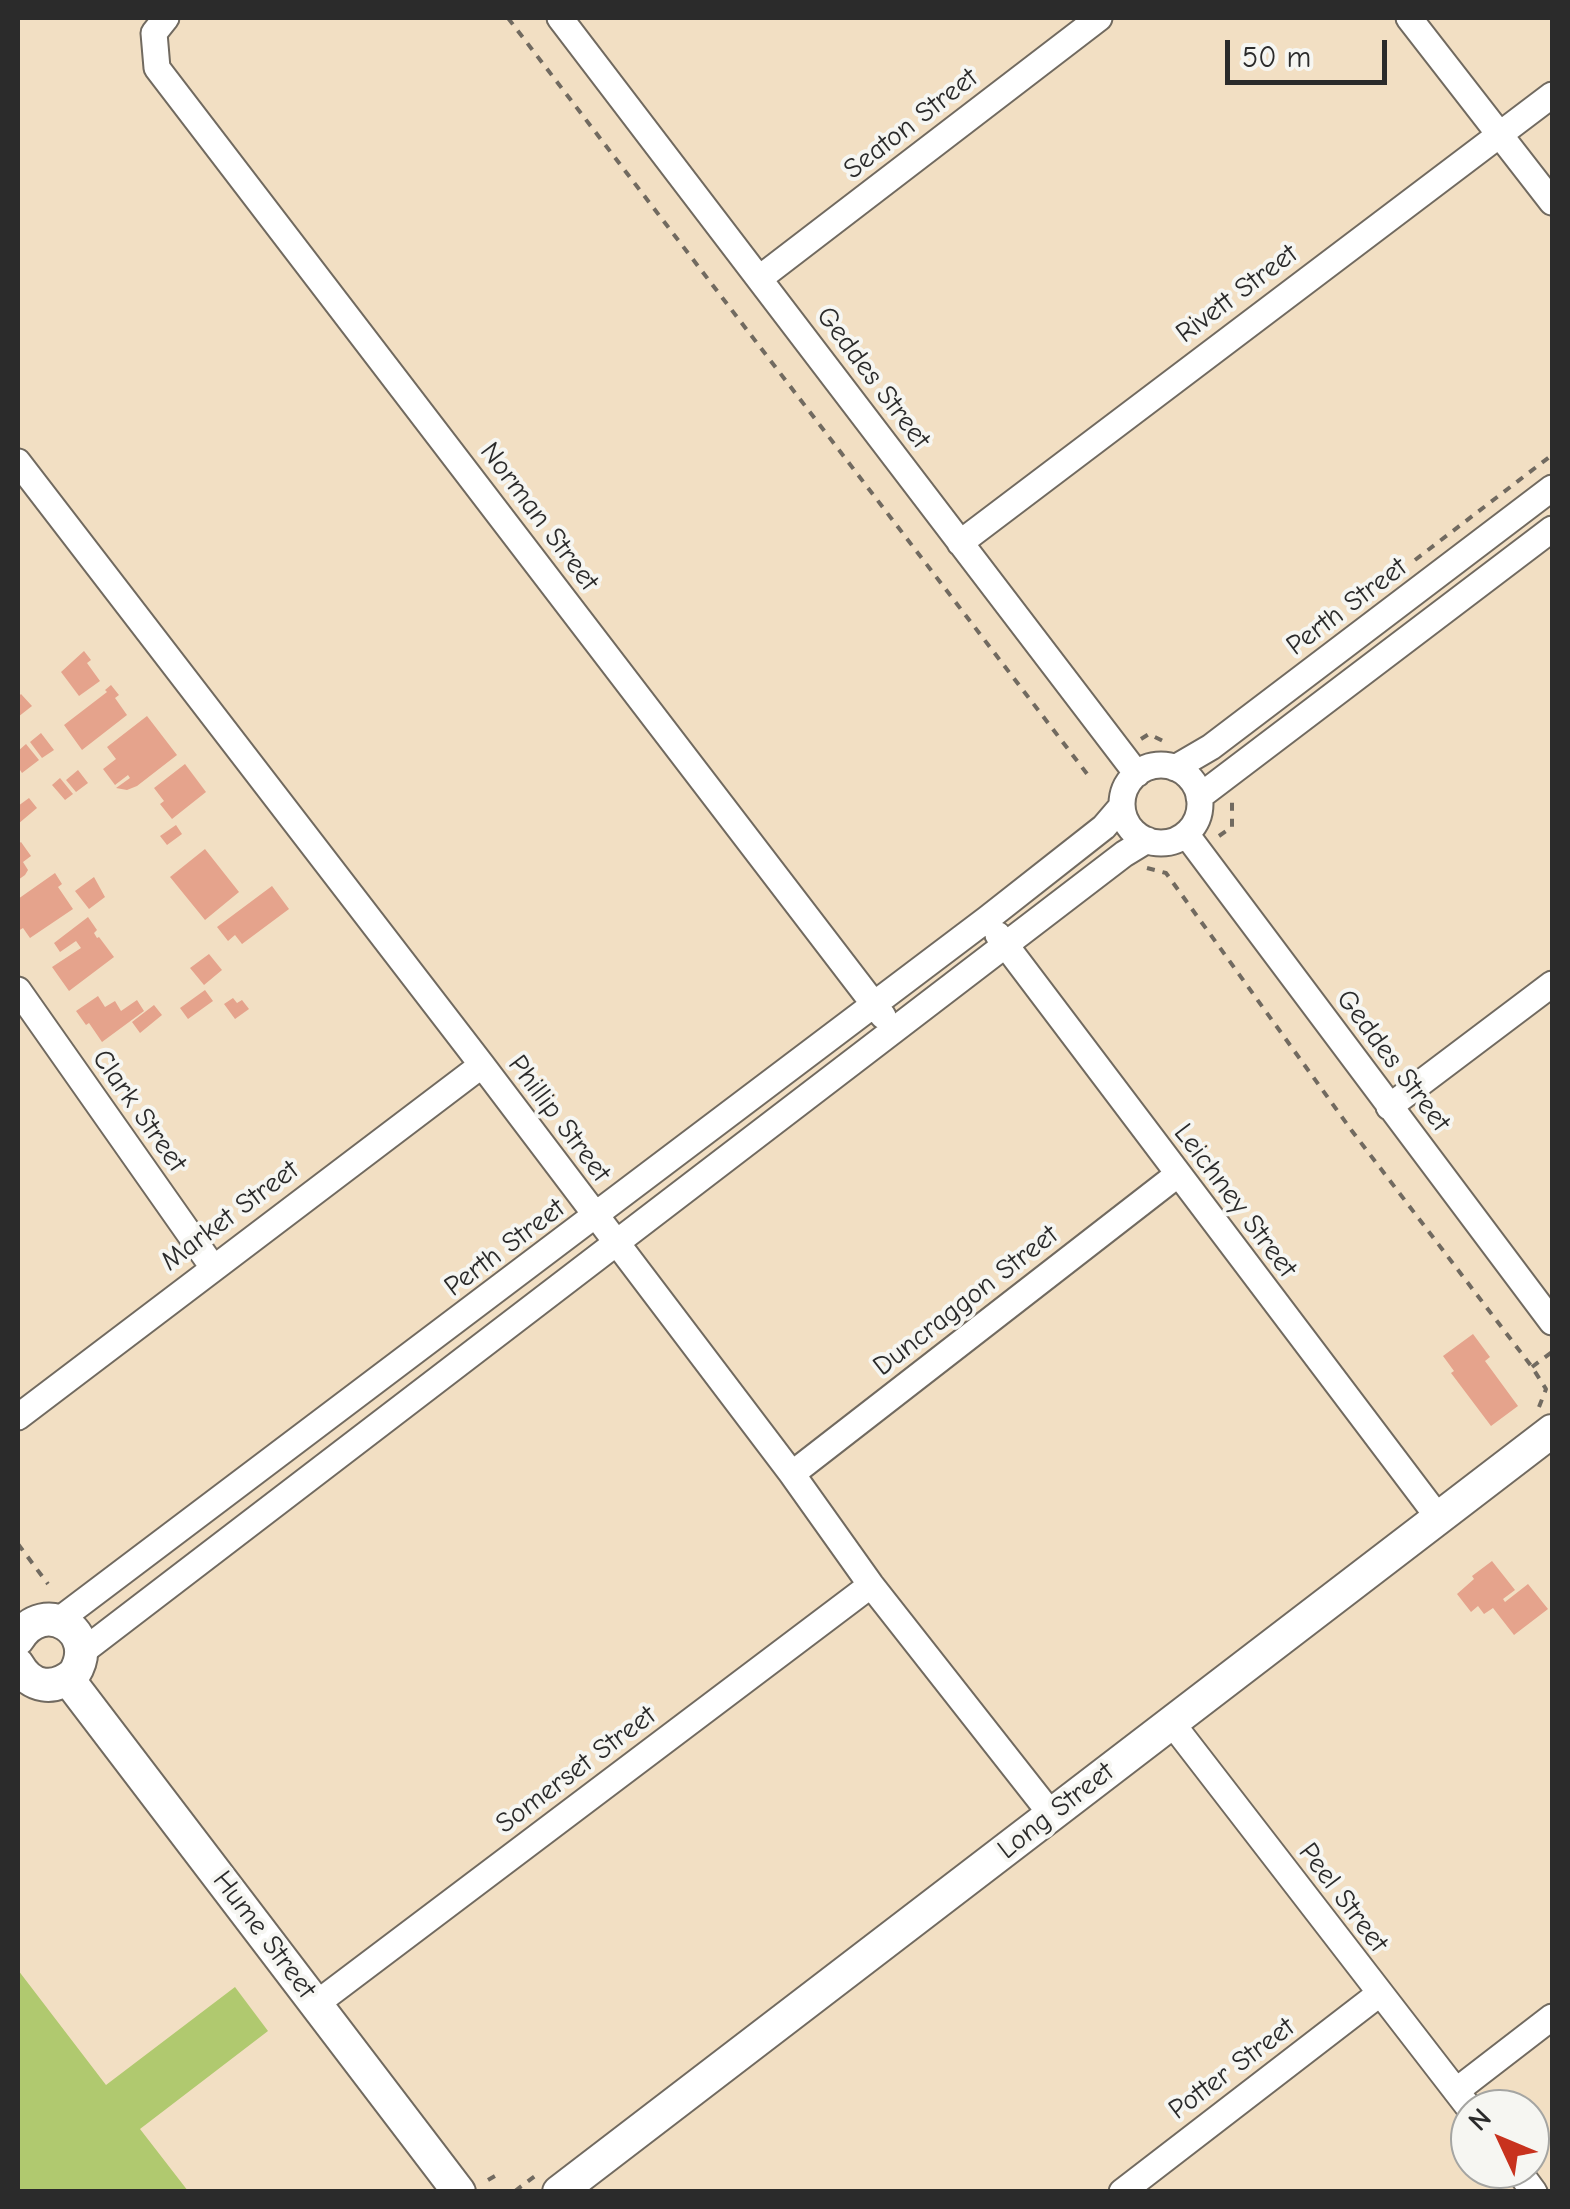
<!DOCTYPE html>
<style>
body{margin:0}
#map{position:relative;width:1570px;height:2209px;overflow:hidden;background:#f2dfc3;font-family:"Comic Neue",sans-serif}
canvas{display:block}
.frame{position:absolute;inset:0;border:20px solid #2b2b2b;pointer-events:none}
.north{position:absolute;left:1450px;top:2089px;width:100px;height:100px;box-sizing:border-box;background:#f6f6f2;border:2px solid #a5a5a2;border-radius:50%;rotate:314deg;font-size:28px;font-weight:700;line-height:40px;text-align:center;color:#2b2b2b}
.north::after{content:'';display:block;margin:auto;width:35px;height:45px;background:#c8321e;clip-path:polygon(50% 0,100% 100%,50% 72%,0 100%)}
.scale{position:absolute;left:1225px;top:40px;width:162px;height:45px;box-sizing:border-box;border:5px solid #2b2b2b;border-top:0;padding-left:12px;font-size:30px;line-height:35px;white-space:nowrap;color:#2b2b2b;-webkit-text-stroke:8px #f6f6f2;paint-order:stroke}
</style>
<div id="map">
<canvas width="1570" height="2209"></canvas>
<div class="frame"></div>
<div class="north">N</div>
<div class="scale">50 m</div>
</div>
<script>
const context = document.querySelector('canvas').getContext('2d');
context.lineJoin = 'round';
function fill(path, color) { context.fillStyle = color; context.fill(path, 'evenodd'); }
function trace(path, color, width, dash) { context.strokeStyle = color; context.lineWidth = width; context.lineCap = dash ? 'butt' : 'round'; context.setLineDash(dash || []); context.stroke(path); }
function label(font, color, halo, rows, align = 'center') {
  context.font = font + ' "Comic Neue",sans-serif'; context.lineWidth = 8; context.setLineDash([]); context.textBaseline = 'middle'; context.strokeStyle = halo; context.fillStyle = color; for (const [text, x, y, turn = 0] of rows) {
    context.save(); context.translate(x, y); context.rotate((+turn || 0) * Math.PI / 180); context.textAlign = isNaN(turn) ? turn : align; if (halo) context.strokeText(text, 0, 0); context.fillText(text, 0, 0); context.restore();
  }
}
fill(new Path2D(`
 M18 1970 106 2085 235 1987 268 2031 140 2129 188 2191H18Z`), '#b0c96f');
fill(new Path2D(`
 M84 651 91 660 87 663 100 681 79 696 61 672Z
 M111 685 119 695 115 698 127 715 82 750 64 725 107 692 105 690Z
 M21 694 32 706 18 717V697Z
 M147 716 177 755 137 786 127 790 116 788 130 778 128 775 115 785 103 769 116 759 107 747Z
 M41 733 54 750 42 758 30 742Z
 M26 744 39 760 22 773 18 767V751Z
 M185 764 206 792 172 819 160 804 164 801 154 788Z
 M78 770 88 783 76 792 66 780Z
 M60 778 73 794 65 800 52 785Z
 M29 798 37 808 18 824V806Z
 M176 825 182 834 167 845 160 836Z
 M21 842 31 856 23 862 28 870 25 875 18 880V844Z
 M205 849 239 892 205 920 170 877Z
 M55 873 62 884 58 887 73 909 30 938 23 928 18 931V899Z
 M94 877 105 897 89 909 75 891Z
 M272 886 289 909 242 944 235 935 228 941 217 927Z
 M88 917 97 930 94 933 97 938 99 937 114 957 69 991 52 967 81 948 76 941 60 952 54 943Z
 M209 954 222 970 204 985 190 968Z
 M205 990 213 1001 188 1019 180 1008Z
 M98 996 105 1007 115 1001 121 1011 137 1000 144 1011 102 1042 89 1023 86 1025 76 1011Z
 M233 998 237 1003 242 1000 249 1009 235 1019 224 1004Z
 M154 1005 162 1015 140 1033 132 1022Z
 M1473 1334 1490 1357 1485 1361 1518 1406 1491 1426 1451 1373 1454 1371 1443 1356Z
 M1492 1561 1515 1590 1503 1599 1505 1602 1528 1584 1548 1609 1514 1635 1493 1608 1484 1614 1478 1606 1471 1612 1457 1594 1474 1579 1472 1576Z`), '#e5a38c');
const minor = new Path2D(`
 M166 18 154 33 157 68 883 1016
 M560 18 1137 774
 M1409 18 1552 202
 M760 278 1099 18
 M18 462 482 1065 792 1474 871 1585 1051 1814
 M960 543 1552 95
 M1122 804a39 39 0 1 1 78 0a39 39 0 1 1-78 0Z
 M1175 768 1211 747 1552 488
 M1199 797 1552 529
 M1186 834 1552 1322
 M998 935 1438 1517
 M18 990 212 1266
 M1389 1107 1552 984
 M18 1417 482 1065
 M792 1474 1177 1175
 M59 1620 987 919 1104 827 1122 806
 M82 1652 1124 854 1147 840
 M1171 1722 1470 2109
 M316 2004 871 1585
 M1456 2091 1552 2017
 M1517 2169 1534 2192
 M1122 2192 1379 1994`);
const tertiary = new Path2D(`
 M18 1639C44 1596 101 1632 74 1674 54 1691 31 1688 18 1665
 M68 1679 459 2192
 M559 2192 1552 1431`);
trace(minor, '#716a60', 29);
trace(tertiary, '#716a60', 36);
trace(new Path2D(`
 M508 18 1091 779
 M1415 560 1552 455
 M1141 739 1149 734 1167 743
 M1219 836 1232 827V799
 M1147 868 1166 873 1352 1131 1532 1367 1546 1389 1539 1407
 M1532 1367 1552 1352
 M18 1544 48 1584
 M488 2180 500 2173
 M515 2191 539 2173`), '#716a60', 4, [8, 8]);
trace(minor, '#fff', 25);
trace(tertiary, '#fff', 32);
label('28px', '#2b2b2b', '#f6f6f2', [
 ["Seaton Street",911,124,-38],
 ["Rivett Street",1237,294,-37],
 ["Geddes Street",873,378,53],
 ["Norman Street",539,517,53],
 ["Perth Street",1347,607,-37],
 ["Geddes Street",1393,1061,53],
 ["Clark Street",139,1111,55],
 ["Phillip Street",559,1119,53],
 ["Leichney Street",1235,1201,53],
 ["Market Street",230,1216,-37],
 ["Perth Street",505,1248,-37],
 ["Duncraggon Street",966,1301,-38],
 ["Somerset Street",576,1770,-37],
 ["Long Street",1056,1811,-38],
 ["Peel Street",1343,1898,53],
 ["Hume Street",264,1935,53],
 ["Potter Street",1232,2069,-37]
]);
</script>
